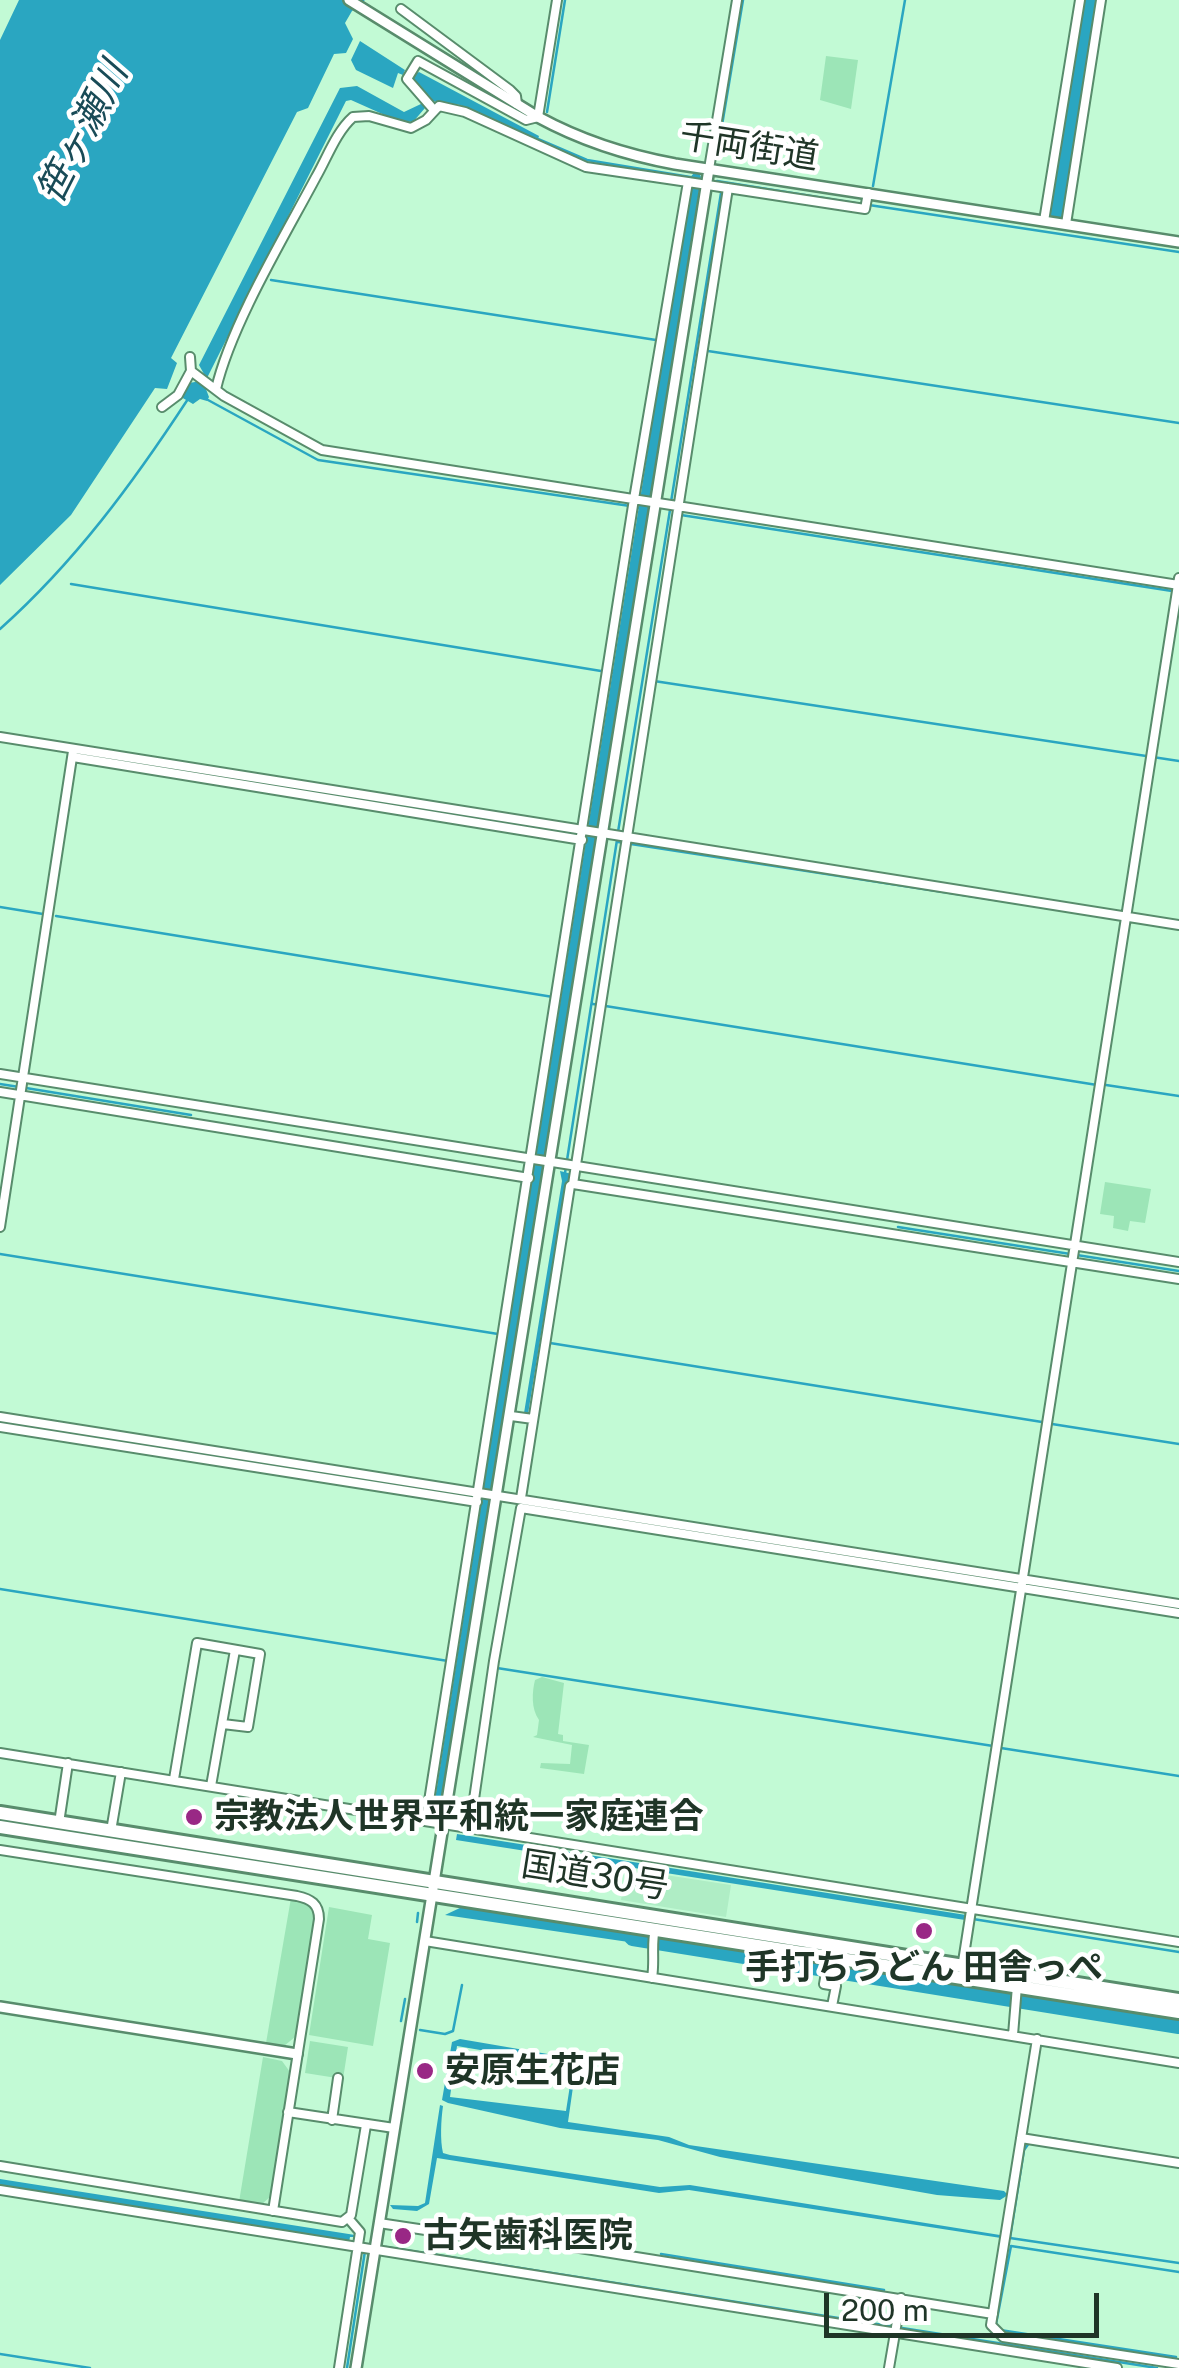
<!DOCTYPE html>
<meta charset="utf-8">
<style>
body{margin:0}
#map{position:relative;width:1179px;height:2368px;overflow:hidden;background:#c2fad5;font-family:"Public Sans",sans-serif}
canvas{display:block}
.scale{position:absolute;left:824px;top:2293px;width:275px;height:45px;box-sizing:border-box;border:5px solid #1f3527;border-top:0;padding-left:12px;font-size:30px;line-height:35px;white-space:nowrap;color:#1f3527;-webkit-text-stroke:8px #fff;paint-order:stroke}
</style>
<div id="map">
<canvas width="1179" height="2368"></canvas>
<div class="scale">200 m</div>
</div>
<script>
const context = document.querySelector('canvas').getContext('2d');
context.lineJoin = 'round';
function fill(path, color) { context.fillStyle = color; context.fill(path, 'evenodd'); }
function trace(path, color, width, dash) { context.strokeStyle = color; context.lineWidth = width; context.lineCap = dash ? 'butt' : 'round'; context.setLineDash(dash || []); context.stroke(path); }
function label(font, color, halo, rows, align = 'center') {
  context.font = font + ' "Public Sans","Noto Sans JP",sans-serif'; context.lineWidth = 9; context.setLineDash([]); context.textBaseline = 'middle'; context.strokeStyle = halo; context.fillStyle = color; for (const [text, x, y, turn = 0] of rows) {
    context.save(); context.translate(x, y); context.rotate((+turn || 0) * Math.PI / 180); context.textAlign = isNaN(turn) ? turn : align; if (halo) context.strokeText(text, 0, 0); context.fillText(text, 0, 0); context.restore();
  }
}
fill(new Path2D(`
 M626 1869 731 1885 726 1917 621 1900Z`), '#afedc5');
fill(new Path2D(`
 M826 56 858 60 851 109 820 100Z
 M1105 1182 1151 1189 1145 1223 1130 1221 1128 1231 1113 1228 1114 1216 1100 1214Z
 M542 1677 564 1683 558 1734 563 1735V1741L589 1745 584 1774 540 1768 541 1763 570 1764 572 1745 533 1737 537 1735 539 1720C531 1709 532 1692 535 1680Z
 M291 1898 308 1901 316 1914 295 2037 284 2046 266 2043Z
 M329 1907 372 1915 368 1939 390 1943 373 2046 309 2035Z
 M310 2041 348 2047 343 2079 305 2073Z
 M263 2057 282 2061 290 2072 271 2196 261 2205 239 2202Z`), '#9ce5b7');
fill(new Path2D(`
 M19 0H365L352 11 345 23 353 39 346 53 334 54 308 108 297 112 171 358 177 363 167 389 155 388 71 515 0 585V40Z
 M360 41 405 70 403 75 398 73 393 88 356 70 351 60Z
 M419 72 539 136 537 142 460 105 431 101 413 122 398 121 351 100 346 101 204 384 209 397 207 401 200 399 193 404 181 397 189 383 201 381 204 374 199 365 340 88 357 86 404 112 423 103 425 92 410 77Z
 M534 1168 542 1170 491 1490H486L483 1487Z
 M560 1171 572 1174V1179L566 1182 528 1414 524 1413 562 1181Z
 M482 1499 489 1500 439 1815 433 1812Z
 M457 1834 966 1915 965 1920 456 1840Z
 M464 1906 650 1935 649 1945 445 1915Z
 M460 2039 577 2059 568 2122 669 2137 689 2145 1004 2191 1008 2195 1000 2200 937 2195 720 2157 658 2140 560 2128 448 2103 442 2100 452 2042ZM457 2046 573 2066 566 2111 450 2097Z
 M440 2105 443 2106C441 2120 440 2140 443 2153L450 2155 660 2187 690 2185 1000 2235 1001 2238 689 2190 659 2193 437 2158 429 2204 417 2211 393 2209 390 2205 418 2206 425 2203Z
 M0 2179 355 2235V2237H350L349 2242 0 2185Z`), '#2aa6c1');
trace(new Path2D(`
 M547 112 565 0
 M538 139 587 160 696 178
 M717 155 743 0
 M717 181 861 204
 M873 186 905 0
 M869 205 1179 252
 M271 280 656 340
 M665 342H669
 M708 351 1179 423
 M208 400 318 460 630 506
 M671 502 721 193
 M638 508H643
 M681 515 1172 591
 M71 584 601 671
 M0 629C75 562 133 483 188 399
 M613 673H617
 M654 681 1179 761
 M135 762 576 835
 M618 832 670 510
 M586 836 591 837
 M618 842 1119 919
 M0 907 43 914
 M56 916 553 997
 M561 998 565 999
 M593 1004 1097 1085
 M0 1084 19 1087
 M1106 1085 1179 1096
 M26 1088 191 1115
 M565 1173 617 840
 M898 1227 1179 1271
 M0 1254 498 1334
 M550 1343 1042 1422
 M0 1423 471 1496
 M1052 1424 1179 1444
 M482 1498 486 1499
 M518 1504 1019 1583
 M1027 1584 1179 1608
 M0 1589 448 1661
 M497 1668 993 1746
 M1001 1748 1179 1776
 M973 1919 1179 1952
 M417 1922 418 1913
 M401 2021 405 1999
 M420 2030 445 2034 453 2031 462 1985
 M1050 2138 1179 2159
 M1029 2143 1024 2150 1010 2238 1179 2263
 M386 2247 1157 2368
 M661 2254 884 2290
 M996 2324 1011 2246 1179 2272
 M1000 2330 1176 2357
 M0 2354 90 2368
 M347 2368 365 2251`), '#2aa6c1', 2.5);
trace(new Path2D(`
 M537 1181 696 178`), '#2aa6c1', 10);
trace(new Path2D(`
 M1057 214 1091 0
 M633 1937 1179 2025`), '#2aa6c1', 18);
const minor = new Path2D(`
 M401 9 510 90 516 96 517 104
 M434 110 407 79 418 61 526 120 538 117 557 0
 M709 169 737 0
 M1044 221 1080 0
 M1066 224 1101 0
 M190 357 191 371 224 396 322 450 1179 585
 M216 389C231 325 284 237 316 177 327 158 336 132 353 117L369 116 411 128 426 120 439 106 465 112 586 167 688 182
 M162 407 178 395 191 371
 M0 737 1179 925
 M73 757 582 840
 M0 1074 1179 1262
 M0 1092 529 1178
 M573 1184 728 188
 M0 1227 73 751
 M511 1416 533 1419
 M0 1417 1179 1604
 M0 1427 477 1502
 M521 1498 570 1186 573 1184 1179 1279
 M0 1753 1179 1942
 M174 1779 197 1643 260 1654 248 1727 223 1724
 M211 1786 235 1650
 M426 1820 634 499 688 182 865 209 868 193
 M59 1823 68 1763
 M470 1827 494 1661 521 1508 1179 1613
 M111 1831 121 1772
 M0 1850 297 1896C311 1899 319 1904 319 1919L273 2211
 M425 1941 1179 2063
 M829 1956 824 1984 836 1986 832 2006
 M962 1968 1179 578
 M652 1978C655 1960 651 1946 655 1928
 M1013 2035 1017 1986
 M1037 2039 991 2325 1003 2337 1179 2364
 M288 2112 394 2128
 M332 2120 338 2078
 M1021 2138 1179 2163
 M0 2166 342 2222 351 2215 366 2125
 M0 2190 1117 2368
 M379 2223 485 2239 517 2238 993 2314
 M339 2368 360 2232 348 2218
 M889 2368 901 2298`);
const tertiary = new Path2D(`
 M349 0 538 117C582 141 626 155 675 164L1179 242
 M0 2007 297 2054
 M356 2368 709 169`);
const trunk = new Path2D(`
 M0 1813 1179 2000
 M0 1827 1179 2012`);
trace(minor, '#588c6c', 12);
trace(tertiary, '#588c6c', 14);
trace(trunk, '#588c6c', 18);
trace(minor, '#fff', 8);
trace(tertiary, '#fff', 9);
trace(trunk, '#fff', 12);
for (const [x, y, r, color] of [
 [194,1817,10,"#992885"],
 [924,1931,10,"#992885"],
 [425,2071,10,"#992885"],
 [403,2236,10,"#992885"]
]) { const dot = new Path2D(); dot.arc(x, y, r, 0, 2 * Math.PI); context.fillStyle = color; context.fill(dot); trace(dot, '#fff', 4); }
label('35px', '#1f3527', '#fff', [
 ["千両街道",749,147,9],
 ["国道30号",595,1876,9]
]);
label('bold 35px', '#1f3527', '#fff', [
 ["宗教法人世界平和統一家庭連合",214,1817],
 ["手打ちうどん 田舎っぺ",924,1968,"center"],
 ["安原生花店",445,2071],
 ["古矢歯科医院",423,2236]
], 'left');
label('italic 38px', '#194b57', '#fff', [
 ["笹ヶ瀬川",83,133,-63]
]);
</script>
